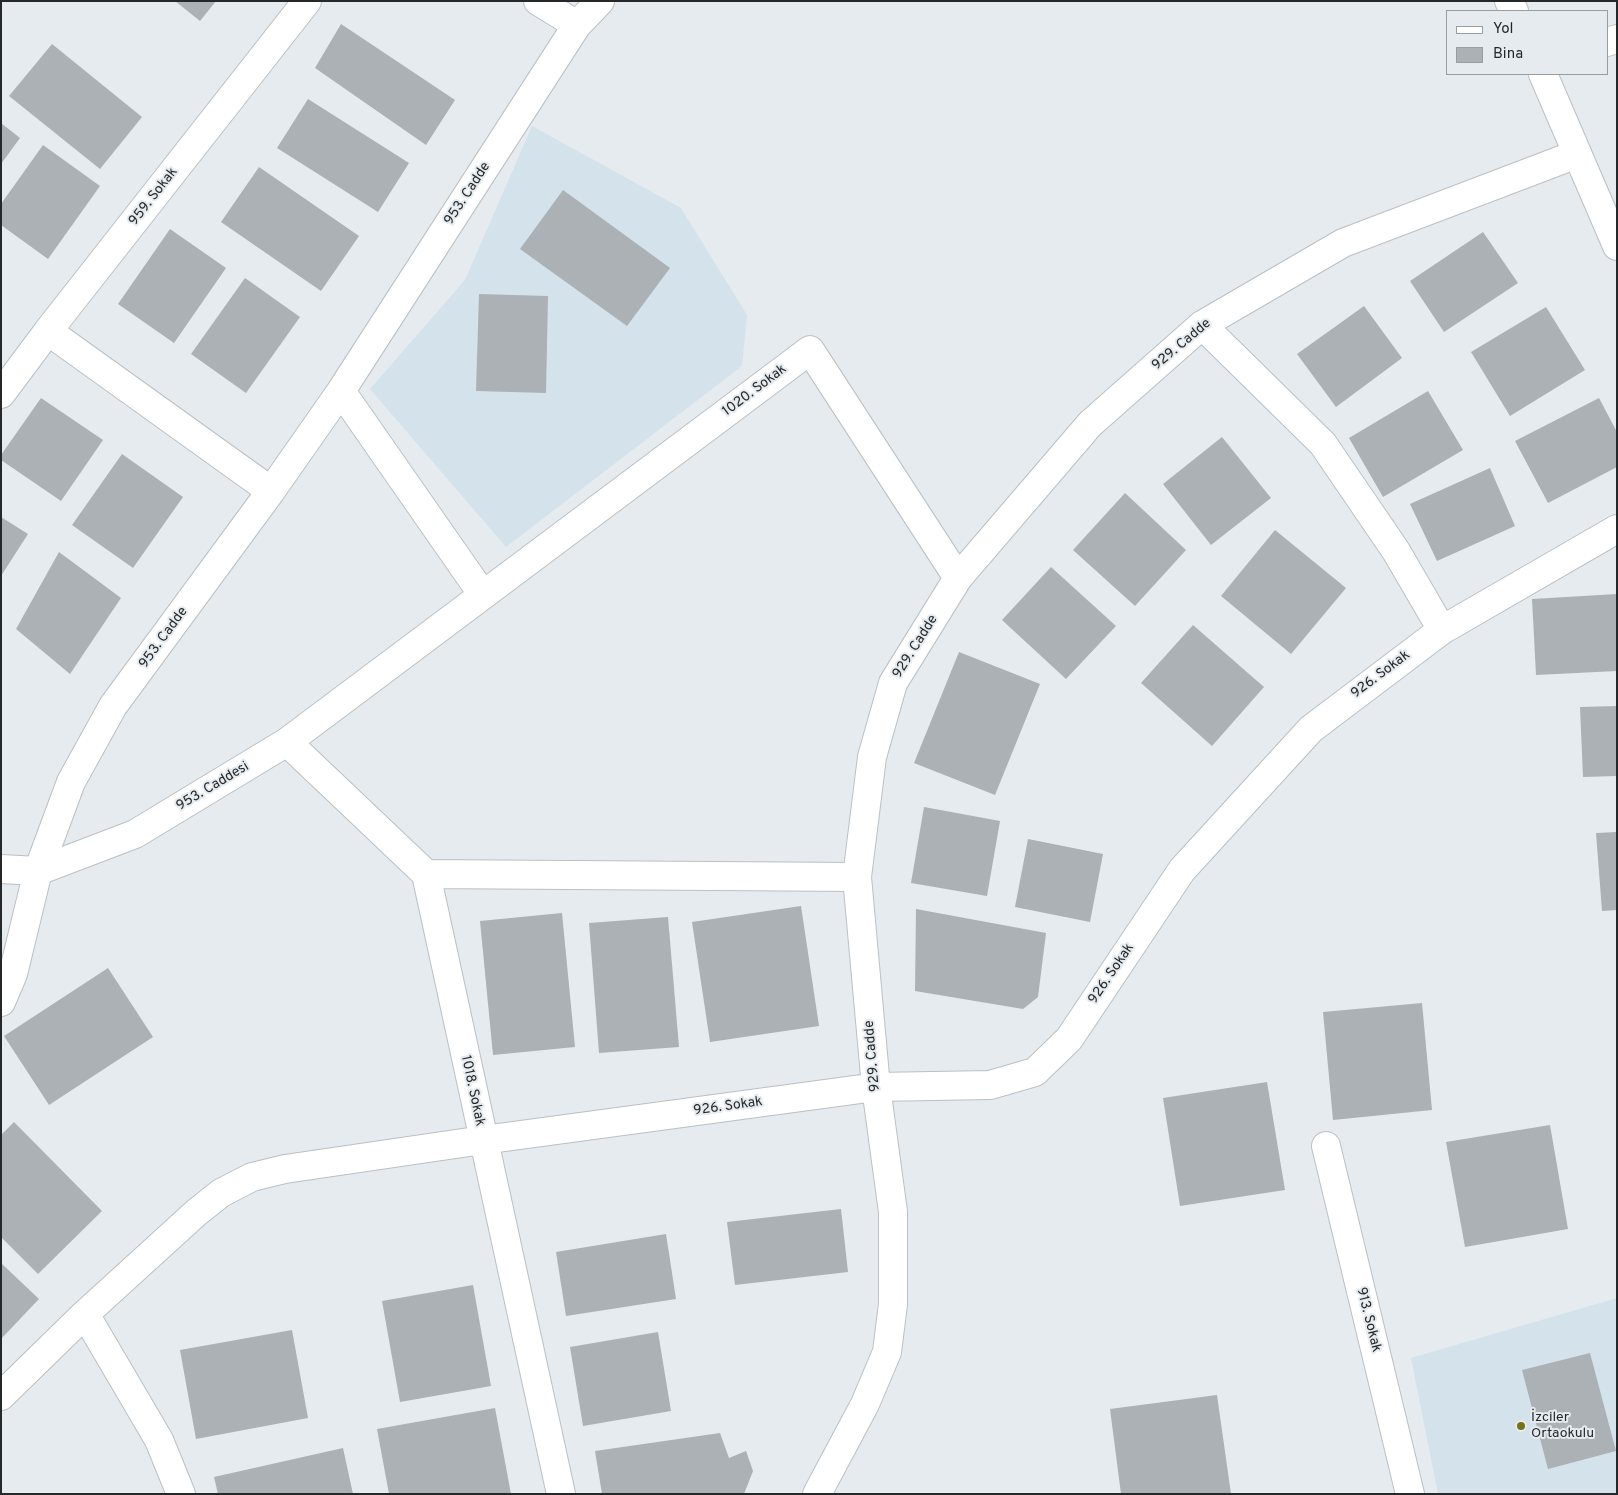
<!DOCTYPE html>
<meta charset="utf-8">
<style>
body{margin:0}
#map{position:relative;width:1618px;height:1495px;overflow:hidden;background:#e5ebef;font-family:Overpass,sans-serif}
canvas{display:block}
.frame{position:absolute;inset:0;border:2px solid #252829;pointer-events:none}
.legend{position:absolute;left:1446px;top:10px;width:162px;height:65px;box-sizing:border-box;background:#e5ebef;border:1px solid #989da0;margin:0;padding:6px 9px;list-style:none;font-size:15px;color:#252829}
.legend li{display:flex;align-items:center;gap:10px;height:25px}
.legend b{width:25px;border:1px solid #989da0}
</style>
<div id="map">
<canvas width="1618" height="1495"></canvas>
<div class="frame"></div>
<ul class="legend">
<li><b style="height:6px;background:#fff"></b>Yol</li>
<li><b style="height:14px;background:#abb1b5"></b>Bina</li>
</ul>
</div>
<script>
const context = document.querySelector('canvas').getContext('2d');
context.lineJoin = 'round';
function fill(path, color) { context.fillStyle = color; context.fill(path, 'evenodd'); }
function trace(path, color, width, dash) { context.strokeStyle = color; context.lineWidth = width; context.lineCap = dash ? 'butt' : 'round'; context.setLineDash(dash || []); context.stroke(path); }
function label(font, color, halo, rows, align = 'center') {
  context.font = font + ' Overpass,sans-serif'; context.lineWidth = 4; context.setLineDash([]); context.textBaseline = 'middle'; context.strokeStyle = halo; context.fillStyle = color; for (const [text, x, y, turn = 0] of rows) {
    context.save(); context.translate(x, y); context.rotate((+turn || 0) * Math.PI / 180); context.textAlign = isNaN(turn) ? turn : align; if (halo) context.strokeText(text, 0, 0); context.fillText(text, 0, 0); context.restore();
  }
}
fill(new Path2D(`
 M532 126 681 208 747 315 742 366 506 547 370 389 465 280Z
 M1617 1298V1494H1438L1411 1358Z`), '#d4e2eb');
fill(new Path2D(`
 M175 1H216L200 21Z
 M341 24 455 100 426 145 315 68Z
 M52 44 142 117 100 169 9 96Z
 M308 99 409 163 378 212 277 148Z
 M1 123 20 138 1 164Z
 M43 145 100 186 48 259 1 225V204Z
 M259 167 359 236 321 291 221 222Z
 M563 190 670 268 627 326 520 249Z
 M170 229 226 268 174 343 118 304Z
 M1483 232 1518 283 1444 332 1410 281Z
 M245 278 300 317 246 393 191 354Z
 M479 294 548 296 546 393 476 391Z
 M1364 306 1402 358 1336 407 1297 354Z
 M1546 307 1585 370 1510 416 1471 352Z
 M1428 391 1463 450 1383 497 1349 438Z
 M41 398 103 440 61 501 1 460V455Z
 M1599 398 1617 432V467L1548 503 1515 441Z
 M1222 437 1271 498 1211 545 1163 484Z
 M122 454 183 497 133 568 72 525Z
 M1490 468 1515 526 1437 561 1410 504Z
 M1125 493 1186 550 1135 606 1073 550Z
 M1 517 28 534 1 576Z
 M1275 530 1346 588 1291 654 1221 596Z
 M59 552 121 598 70 674 16 629Z
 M1051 567 1116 626 1066 679 1002 620Z
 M1617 594V671L1536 675 1532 599Z
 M1193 625 1264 687 1212 746 1141 683Z
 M959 652 1040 684 995 795 914 763Z
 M1617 706V776L1583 777 1580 707Z
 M924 807 1000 821 987 896 911 883Z
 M1617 832V910L1602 911 1596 833Z
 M1028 839 1103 854 1090 922 1015 907Z
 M801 906 819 1026 710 1042 692 922Z
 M916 909 1046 933 1038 997 1023 1009 915 991Z
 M562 913 575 1047 493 1055 480 921Z
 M668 917 679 1047 599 1053 589 923Z
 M108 968 153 1037 49 1105 4 1036Z
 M1422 1003 1432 1110 1333 1120 1323 1012Z
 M1267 1082 1285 1190 1180 1206 1163 1098Z
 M14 1122 102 1211 38 1274 1 1237V1135Z
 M1550 1125 1568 1229 1465 1247 1446 1142Z
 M841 1209 848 1272 735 1285 727 1222Z
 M666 1234 676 1299 566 1316 556 1252Z
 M1 1263 39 1299 1 1339Z
 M473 1285 491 1386 400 1402 382 1301Z
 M292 1330 308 1418 196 1439 180 1350Z
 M658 1332 671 1411 583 1426 570 1347Z
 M1590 1353 1616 1451 1548 1469 1522 1370Z
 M1217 1395 1231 1494H1121L1110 1409Z
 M495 1408 511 1494H389L377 1429Z
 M720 1433 729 1458 746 1451 753 1471 744 1494H602L595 1451Z
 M343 1448 353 1494H218L214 1477Z`), '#abb1b5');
const minor = new Path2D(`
 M538 1 577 25
 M1509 1 1514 11
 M1607 42 1617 39
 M1543 74 1617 246
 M1202 325 1323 444 1396 551 1442 630
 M48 331 271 491
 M341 391 483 595
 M1 394 48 331 307 1
 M287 742 426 874 561 1494
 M1 869 38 871 71 782 113 706 271 491 341 391 577 25 600 1
 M426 874 857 877
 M1 1002 13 974 38 871 135 834 287 742 810 350 958 578
 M1326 1146 1410 1494
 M85 1314 159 1440 181 1494
 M1 1396 85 1314 197 1212 221 1193 252 1177 285 1169 483 1140 876 1087 990 1085 1035 1072 1069 1039 1182 870 1311 729 1442 630 1617 529
 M817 1494 865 1404 887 1352 893 1304V1212L876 1087 857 877 872 757 893 683 958 578 1090 424 1202 325 1343 243 1577 154`);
trace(minor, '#bac0c4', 30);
trace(minor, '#fff', 28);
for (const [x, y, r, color] of [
 [1521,1426,5,"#787315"]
]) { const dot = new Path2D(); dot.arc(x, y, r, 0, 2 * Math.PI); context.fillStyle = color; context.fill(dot); trace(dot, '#e5ebef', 2); }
label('14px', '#252829', '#e5ebef', [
 ["953. Cadde",468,194,-57],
 ["959. Sokak",154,197,-52],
 ["929. Cadde",1182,345,-40],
 ["1020. Sokak",755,391,-37],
 ["953. Cadde",164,638,-54],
 ["929. Cadde",916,647,-58],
 ["926. Sokak",1381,675,-37],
 ["953. Caddesi",213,787,-31],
 ["926. Sokak",1112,974,-56],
 ["929. Cadde",873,1056,-95],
 ["1018. Sokak",472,1091,78],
 ["926. Sokak",728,1107,-8],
 ["913. Sokak",1368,1320,76]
]);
label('14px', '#252829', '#e5ebef', [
 ["İzciler",1531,1418],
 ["Ortaokulu",1531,1434]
], 'left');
</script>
